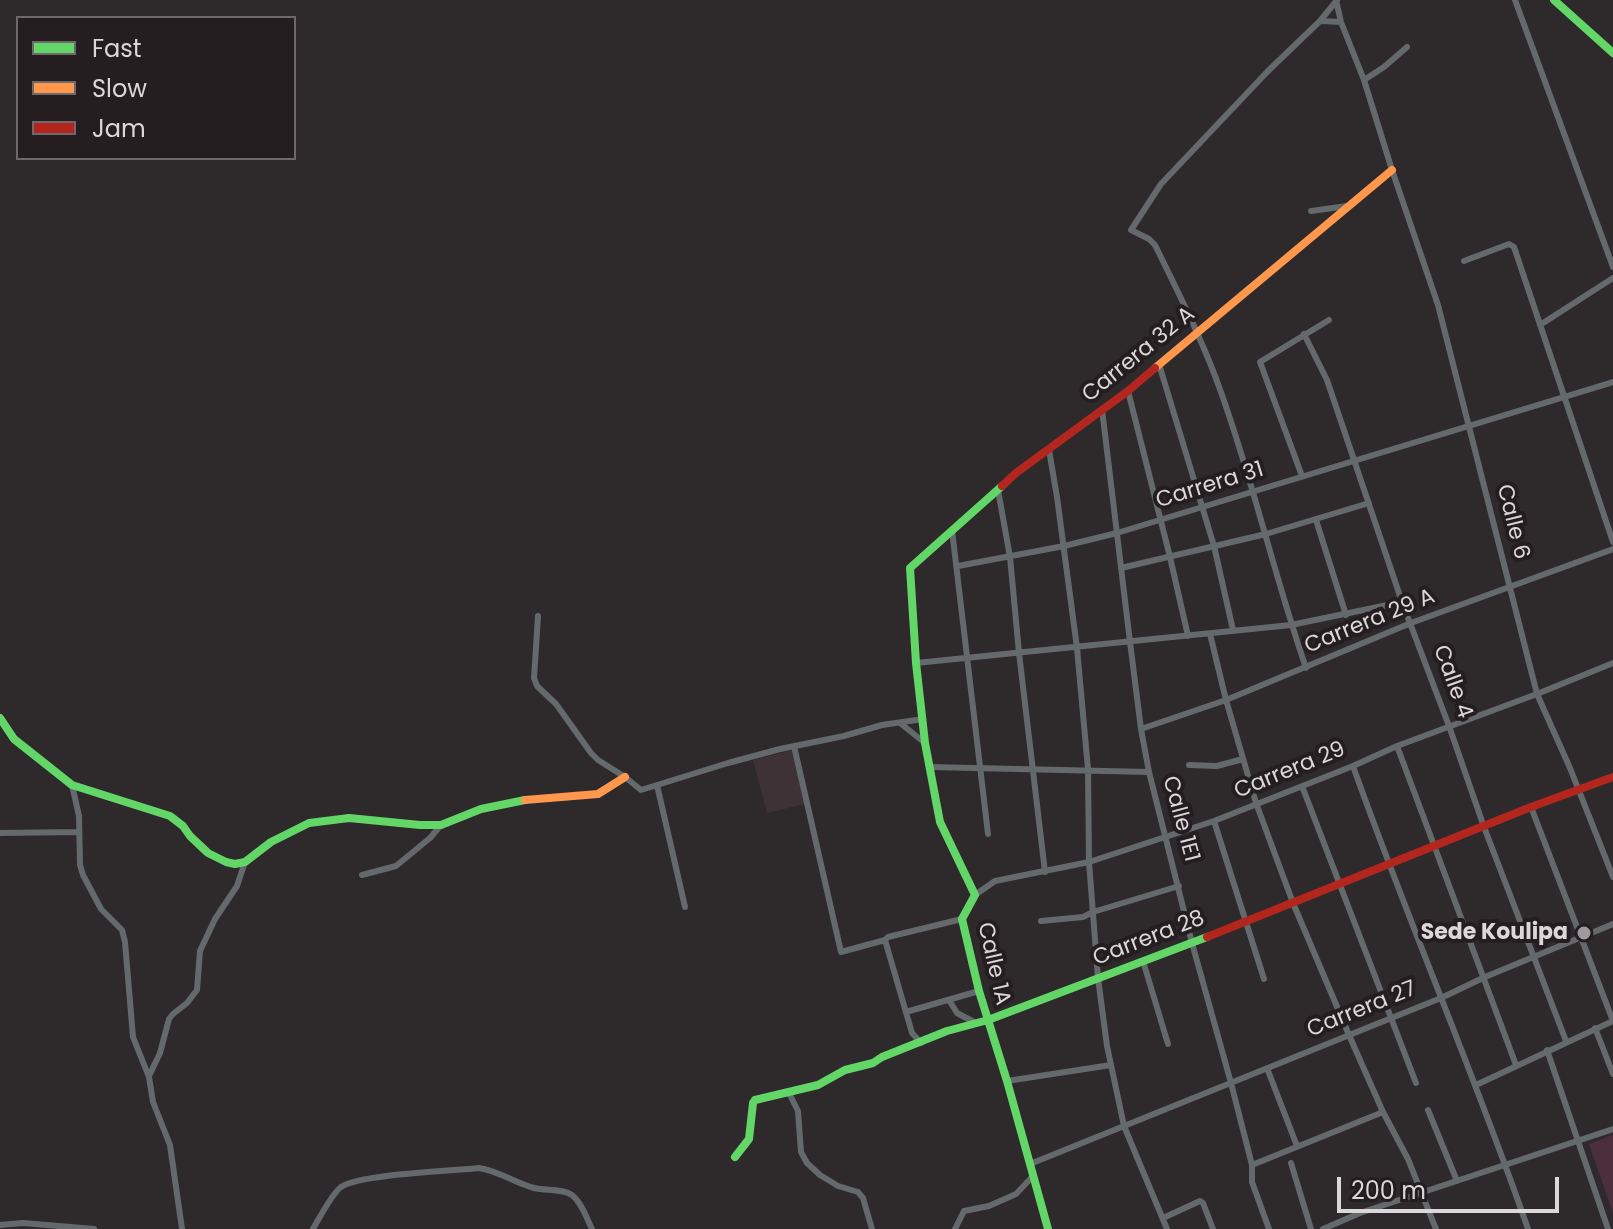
<!DOCTYPE html>
<style>
body{margin:0}
#map{position:relative;width:1613px;height:1229px;overflow:hidden;background:#2e292b;font-family:Poppins,sans-serif}
canvas{display:block}
.legend{position:absolute;left:16px;top:16px;width:280px;height:144px;box-sizing:border-box;background:#251e21;border:2px solid #6e686b;margin:0;padding:10px 14px;list-style:none;font-size:24px;color:#dcd7d9}
.legend li{display:flex;align-items:center;gap:16px;height:40px}
.legend b{width:40px;border:2px solid #6e686b}
.scale{position:absolute;left:1337px;top:1177px;width:222px;height:36px;box-sizing:border-box;border:4px solid #dcd7d9;border-top:0;padding-left:10px;font-size:24px;line-height:28px;white-space:nowrap;color:#dcd7d9;-webkit-text-stroke:6px #251e21;paint-order:stroke}
</style>
<div id="map">
<canvas width="1613" height="1229"></canvas>
<ul class="legend">
<li><b style="height:10px;background:#63d668"></b>Fast</li>
<li><b style="height:10px;background:#ff974d"></b>Slow</li>
<li><b style="height:10px;background:#b3261e"></b>Jam</li>
</ul>
<div class="scale">200 m</div>
</div>
<script>
const context = document.querySelector('canvas').getContext('2d');
context.lineJoin = 'round';
function fill(path, color) { context.fillStyle = color; context.fill(path, 'evenodd'); }
function trace(path, color, width, dash) { context.strokeStyle = color; context.lineWidth = width; context.lineCap = dash ? 'butt' : 'round'; context.setLineDash(dash || []); context.stroke(path); }
function label(font, color, halo, rows, align = 'center') {
  context.font = font + ' Poppins,sans-serif'; context.lineWidth = 8; context.setLineDash([]); context.textBaseline = 'middle'; context.strokeStyle = halo; context.fillStyle = color; for (const [text, x, y, turn = 0] of rows) {
    context.save(); context.translate(x, y); context.rotate((+turn || 0) * Math.PI / 180); context.textAlign = isNaN(turn) ? turn : align; if (halo) context.strokeText(text, 0, 0); context.fillText(text, 0, 0); context.restore();
  }
}
fill(new Path2D(`
 M793 750 805 804 767 813 753 760Z`), '#3e3236');
fill(new Path2D(`
 M1613 1135V1213L1589 1144Z`), '#4b303b');
trace(new Path2D(`
 M1336 0 1341 22 1364 80 1392 170 1438 305 1537 694 1570 768 1613 877
 M1515 0 1613 267
 M1320 21 1341 22
 M1364 80 1384 67 1407 47
 M1311 211 1347 206
 M1464 261 1509 244 1514 247 1613 542
 M1540 325 1613 278
 M1304 334 1327 380 1402 602 1449 726 1484 827 1566 1041
 M1159 364 1214 546 1233 630
 M1128 391 1170 557 1188 636
 M1102 409 1130 642 1141 729 1149 772 1192 943 1231 1083 1252 1165V1182L1269 1229
 M1049 450 1057 497 1077 648 1088 769 1089 862 1098 978 1107 1046 1124 1126 1167 1229
 M1302 476 1260 362 1329 320
 M998 490 1010 557 1019 653 1045 872
 M1316 520 1346 615
 M952 530 988 834
 M958 566 1064 546 1117 533 1613 382
 M1121 568 1266 534 1369 503
 M538 616 534 678 537 686 556 704 591 753 598 760 625 777 641 790 728 763 780 749 844 736 882 725 923 719
 M1210 634 1226 700 1256 803 1293 903 1349 1035 1383 1112 1408 1159 1436 1229
 M916 663 1291 625 1402 602
 M1306 668C1275 578 1254 485 1222 395 1204 343 1179 294 1155 245L1149 239 1131 230 1161 184 1268 71 1320 21 1337 0
 M900 723 925 743
 M1141 729 1226 700 1411 623 1613 549
 M794 746 841 952 885 940 888 937 962 919
 M1397 746 1516 1065
 M1189 765 1217 766 1243 759
 M1353 766C1408 921 1474 1073 1528 1229
 M930 767 1149 772
 M72 785 79 816 80 865 83 875 101 909 122 930 125 942 133 1037 149 1077 153 1102 170 1145 182 1229
 M657 785 685 907
 M1302 786 1416 1083
 M1531 807 1613 1021
 M1214 821 1264 979
 M0 833 78 832
 M362 875 396 866 430 838 441 825
 M975 895 995 881 1089 862 1214 821 1353 766 1397 746 1537 694 1613 663
 M1041 921 1083 917 1093 912 1179 886
 M885 940 912 1033 921 1043
 M1143 961 1168 1044
 M949 1000 957 1013 974 1022
 M906 1012 979 991
 M1595 1028 1613 1074
 M1547 1050 1608 1229
 M1267 1068 1297 1146
 M149 1076 160 1053 169 1019 173 1014 187 1003 197 990 200 951 215 919 237 886 245 862
 M1007 1081 1111 1065
 M1476 1085 1613 1021
 M789 1093 798 1111 801 1152 807 1163 820 1175 838 1186 858 1192 863 1198 872 1229
 M1428 1110 1457 1181
 M1291 1163 1311 1229
 M1030 1164 1441 998 1485 977 1613 924
 M1252 1165 1383 1112
 M1163 1218 1200 1201 1203 1203 1213 1229
 M0 1225 23 1223 94 1229
 M313 1229C320 1217 331 1195 341 1187 359 1174 452 1171 479 1168 499 1171 515 1183 534 1188 546 1191 562 1188 572 1195 582 1203 587 1219 592 1229
 M955 1229 964 1211 989 1206 1016 1194 1033 1176
 M1323 1229 1360 1213 1613 1129`), '#64696b', 6);
trace(new Path2D(`
 M1554 0 1613 53
 M1002 486 910 568 916 663 925 743 940 822 975 895 962 919 979 991 1007 1081 1048 1229
 M0 718 14 739 72 785 170 816 183 826 190 836 208 853 226 862 235 864 245 862 271 842 309 823 349 818 420 825H441L481 809 525 800
 M735 1157 749 1139 753 1103 755 1100 818 1085 845 1070 873 1063 882 1057 947 1031 988 1020 1207 937`), '#63d668', 8);
trace(new Path2D(`
 M1155 368 1392 170
 M525 800 598 794 625 777`), '#ff974d', 8);
trace(new Path2D(`
 M1002 486 1016 473 1128 391 1155 368
 M1207 937 1531 807 1613 777`), '#b3261e', 8);
for (const [x, y, r, color] of [
 [1584,933,8,"#9f9a9c"]
]) { const dot = new Path2D(); dot.arc(x, y, r, 0, 2 * Math.PI); context.fillStyle = color; context.fill(dot); trace(dot, '#251e21', 3); }
label('22px', '#dcd7d9', '#251e21', [
 ["Carrera 32 A",1139,355,-39],
 ["Carrera 31",1210,486,-17],
 ["Calle 6",1512,522,76],
 ["Carrera 29 A",1370,622,-22],
 ["Calle 4",1452,682,70],
 ["Carrera 29",1290,771,-22],
 ["Calle 1E1",1180,819,75],
 ["Carrera 28",1149,939,-21],
 ["Calle 1A",993,964,77],
 ["Carrera 27",1362,1010,-22]
]);
label('bold 22px', '#dcd7d9', '#251e21', [
 ["Sede Koulipa",1568,933]
], 'right');
</script>
